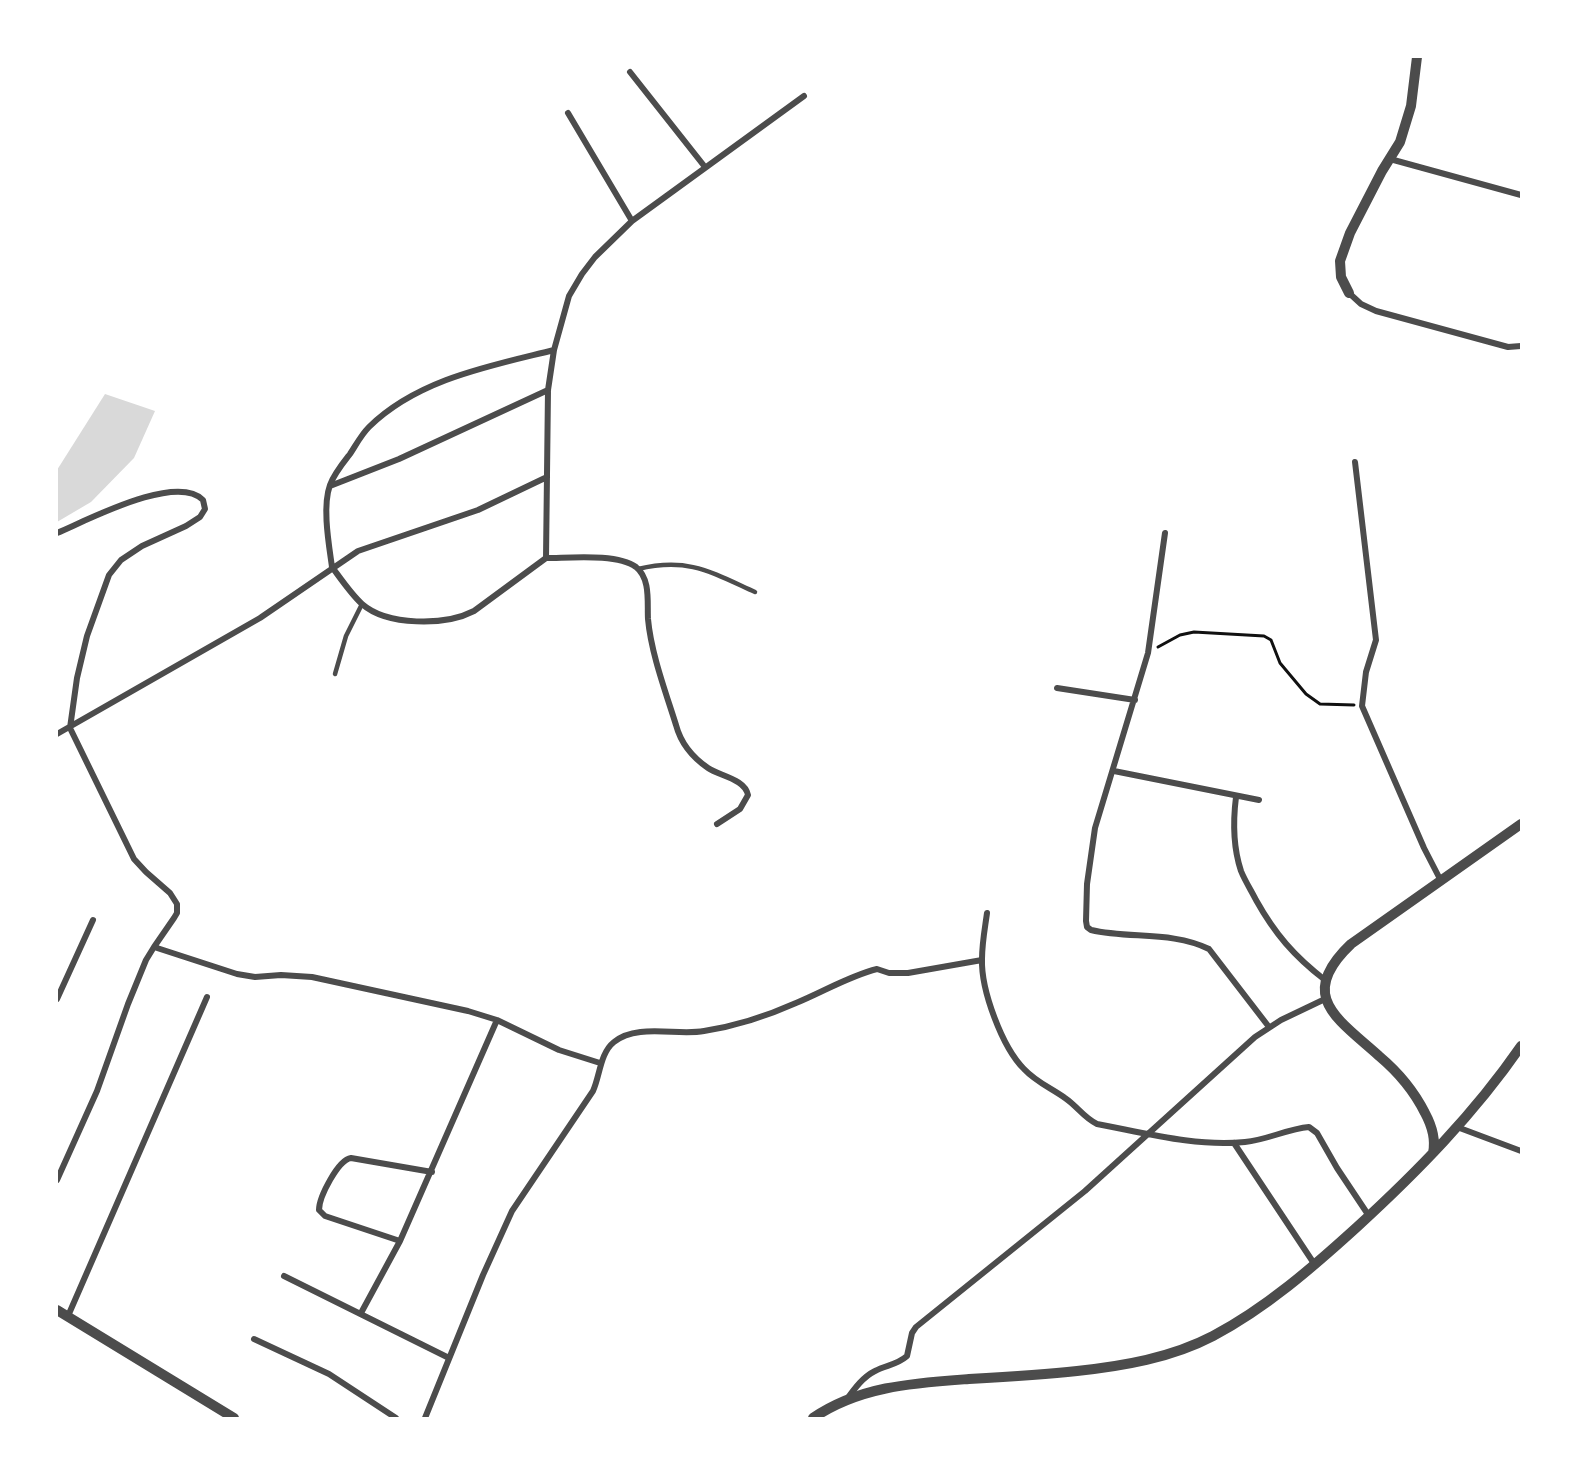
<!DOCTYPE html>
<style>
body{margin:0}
#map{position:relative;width:1578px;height:1475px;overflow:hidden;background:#fff;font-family:Literata,serif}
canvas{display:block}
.frame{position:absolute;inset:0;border:58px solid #fff;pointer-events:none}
</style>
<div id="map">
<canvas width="1578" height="1475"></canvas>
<div class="frame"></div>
</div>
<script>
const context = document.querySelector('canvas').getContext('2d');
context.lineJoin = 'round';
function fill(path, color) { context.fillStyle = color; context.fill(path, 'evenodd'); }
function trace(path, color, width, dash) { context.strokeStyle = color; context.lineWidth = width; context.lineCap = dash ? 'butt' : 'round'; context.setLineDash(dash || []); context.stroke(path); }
fill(new Path2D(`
 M105 394 155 411 134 458 91 502 57 522V470Z`), '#d9d9d9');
trace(new Path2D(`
 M1158 647 1180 635 1194 632 1264 636 1271 640 1280 663 1306 694 1320 704 1354 705`), '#111', 3);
trace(new Path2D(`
 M638 569C688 557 711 572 755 592
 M335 674 346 636 362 604`), '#4c4c4c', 4.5);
trace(new Path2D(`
 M630 72 705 167
 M568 113 632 221
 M1390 159 1521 195
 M1349 293 1361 304 1376 311 1508 347 1521 346
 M1355 462 1376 640 1366 672 1362 706 1424 848 1441 881
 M330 486 399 459 548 390
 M57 533C88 520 176 473 203 500L205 509 200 517 186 526 142 546 121 560 109 575 87 636 77 678 70 728 134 859 146 872 170 893 177 904V913L174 918 154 947
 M1165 533 1148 653 1095 828 1087 884 1086 921 1087 927 1091 930C1130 939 1172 931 1209 949L1269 1027
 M546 558C569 558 617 553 636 567 651 579 647 603 648 619 651 653 666 693 676 725 681 744 692 757 708 768 720 776 745 779 748 795L740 809 717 824
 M332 567C341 579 351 594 362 604 387 626 445 626 474 611L546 558 548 390 554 350 569 296 582 274 595 257 632 221 804 96
 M332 567C329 545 322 507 330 485 334 474 343 463 350 454 356 445 361 435 369 427 418 379 490 366 554 350
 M1057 688 1135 700
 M57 734 260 618 358 551 478 510 547 477
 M1114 771 1259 800
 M1236 797C1233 821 1233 847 1241 871 1245 881 1251 890 1256 900 1275 934 1294 956 1325 980
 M987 913C985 928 982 943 982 959 981 990 1002 1047 1024 1069 1036 1082 1051 1088 1065 1098 1077 1106 1084 1118 1097 1124 1145 1133 1196 1147 1245 1142 1267 1140 1287 1129 1309 1127L1317 1133 1337 1168 1369 1216
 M57 999 93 920
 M1457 1127 1521 1151
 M1234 1143 1315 1265
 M57 1180 97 1091 128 1004 146 960 154 947 237 974 255 977 281 975 312 977 468 1011 497 1020 559 1050 600 1063
 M400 1241 325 1216 319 1210C319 1197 338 1160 351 1158L432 1172
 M284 1276 449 1358
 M361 1313 400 1241 497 1020
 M68 1316 207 997
 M254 1339 329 1374 396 1418
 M847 1399C855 1388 863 1377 875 1371 886 1365 897 1365 907 1356L912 1333 916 1327 1085 1191 1255 1037 1281 1020 1325 999
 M425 1418 483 1275 512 1211 593 1091C600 1076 600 1053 614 1042 637 1023 677 1036 704 1031 736 1026 767 1016 796 1003 823 992 849 976 877 969L889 973H908L982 960`), '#4c4c4c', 6);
trace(new Path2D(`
 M1349 293 1341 277 1340 261 1350 233 1382 171 1400 142 1411 106 1417 57
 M1433 1153C1436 1139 1432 1126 1425 1113 1414 1091 1398 1072 1379 1056 1338 1019 1296 996 1351 944L1521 824
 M57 1310 234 1418
 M813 1418C860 1386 914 1383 969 1379 1005 1377 1041 1375 1077 1371 1123 1366 1171 1358 1213 1336 1266 1308 1313 1267 1357 1227 1417 1172 1474 1114 1521 1046`), '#4c4c4c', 10);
</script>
